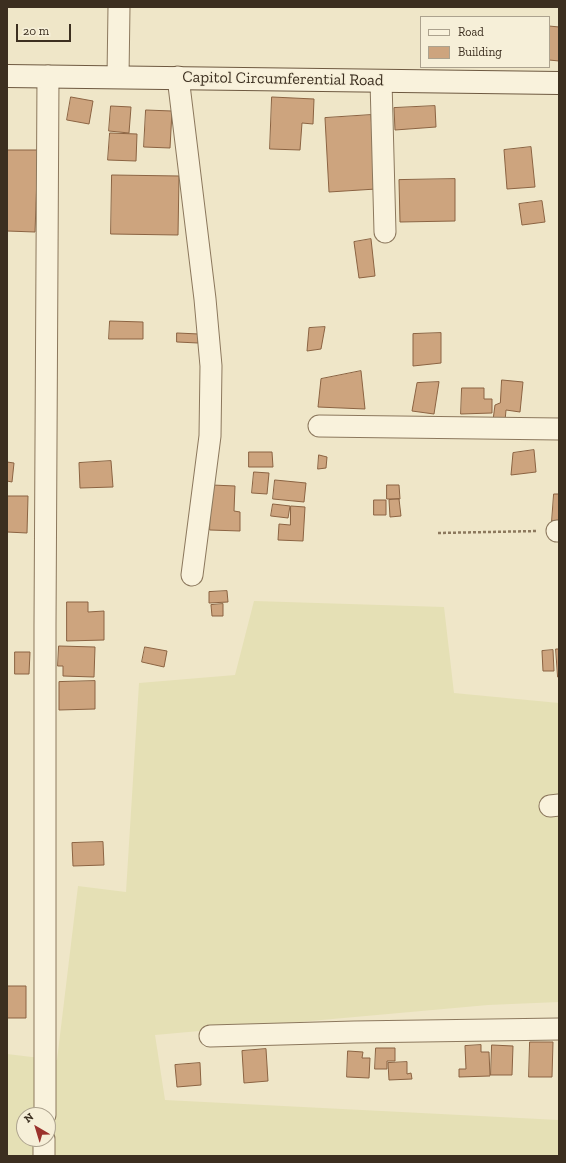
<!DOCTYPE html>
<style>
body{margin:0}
#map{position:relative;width:566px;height:1163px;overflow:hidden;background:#efe6c8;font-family:"Zilla Slab",serif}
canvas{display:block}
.frame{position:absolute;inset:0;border:8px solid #3c2f20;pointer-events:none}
.legend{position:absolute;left:420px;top:16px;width:130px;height:52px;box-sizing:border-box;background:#f6efd8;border:1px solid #aca28e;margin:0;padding:5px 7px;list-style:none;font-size:12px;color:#3c2f20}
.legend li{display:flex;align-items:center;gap:8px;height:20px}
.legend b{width:20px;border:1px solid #aca28e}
.north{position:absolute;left:16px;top:1107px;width:40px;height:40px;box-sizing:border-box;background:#f6efd8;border:1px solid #aca28e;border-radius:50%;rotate:322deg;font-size:11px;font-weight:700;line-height:16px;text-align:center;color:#3c2f20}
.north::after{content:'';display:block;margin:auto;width:14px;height:18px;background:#9b322c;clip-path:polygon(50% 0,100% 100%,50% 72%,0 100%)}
.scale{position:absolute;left:16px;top:24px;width:55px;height:18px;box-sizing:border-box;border:2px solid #3c2f20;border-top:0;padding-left:5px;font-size:12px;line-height:14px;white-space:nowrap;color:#3c2f20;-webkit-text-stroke:3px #f6efd8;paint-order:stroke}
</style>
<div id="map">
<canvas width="566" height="1163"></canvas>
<div class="frame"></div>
<ul class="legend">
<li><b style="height:5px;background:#f9f2dc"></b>Road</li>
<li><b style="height:11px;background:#cda47e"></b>Building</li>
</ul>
<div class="north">N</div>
<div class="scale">20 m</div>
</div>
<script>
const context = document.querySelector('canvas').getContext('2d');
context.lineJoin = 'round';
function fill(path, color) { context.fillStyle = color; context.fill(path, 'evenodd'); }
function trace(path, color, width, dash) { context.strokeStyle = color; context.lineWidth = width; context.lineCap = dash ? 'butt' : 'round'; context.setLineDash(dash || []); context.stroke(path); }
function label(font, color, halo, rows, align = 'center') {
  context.font = font + ' "Zilla Slab",serif'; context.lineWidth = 3; context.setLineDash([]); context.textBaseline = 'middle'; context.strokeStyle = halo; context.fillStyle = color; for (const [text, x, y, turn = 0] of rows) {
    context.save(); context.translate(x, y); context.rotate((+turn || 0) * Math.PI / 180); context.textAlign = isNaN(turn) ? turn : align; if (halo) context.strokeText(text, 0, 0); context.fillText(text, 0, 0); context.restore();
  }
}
fill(new Path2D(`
 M254 601 444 607 454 693 559 703V1002L488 1005 155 1035 165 1100 559 1120V1156H7V1054L57 1060 78 886 126 892 139 683 235 675ZM24 1115H48V1139H24Z`), '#e5e0b5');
const building = new Path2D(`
 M549 26 559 27V61L549 60Z
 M71 97 93 101 89 124 67 120Z
 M272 97 314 99 313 124 302 123 300 150 270 149Z
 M111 106 131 107 129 133 109 131Z
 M435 106 436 127 395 130 394 108Z
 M146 110 172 111 170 148 144 147Z
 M371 115 376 189 329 192 325 118Z
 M110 133 137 134 136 161 108 160Z
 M531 147 535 187 507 189 504 150Z
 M7 150H38L35 232 7 231Z
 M112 175 179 176 178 235 111 234Z
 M455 179V221L400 222 399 180Z
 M542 201 545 222 522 225 519 204Z
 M371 239 375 276 359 278 354 242Z
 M110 321 143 322V339H109Z
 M325 327 321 349 307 351 309 328Z
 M177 333 199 334 198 343 177 342Z
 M441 333V363L413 366V334Z
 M361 371 365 409 318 407 321 379Z
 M502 380 523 382 520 412 506 410 505 421 493 420 495 405 500 403Z
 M439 382 434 414 412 411 417 383Z
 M462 388H484V399H492V413L461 414Z
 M534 450 536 472 511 475 513 453Z
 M249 452H272L273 467H249Z
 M319 455 327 457 326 468 318 469Z
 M111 461 113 487 80 488 79 463Z
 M7 462 14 463 12 482 7 481Z
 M254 472 269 473 267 494 252 493Z
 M275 480 306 483 304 502 273 499Z
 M212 485 235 486 234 511 240 512V531L210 530Z
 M387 485H399L400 499H387Z
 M554 494H559V520L552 521Z
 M7 496H28L27 533 7 532Z
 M399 499 401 516 390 517 389 500Z
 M374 500H386V515H374Z
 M273 504 290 506 288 518 271 516Z
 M291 506 305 507 303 541 278 540 279 524 290 525Z
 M227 591 228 602 209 603V592Z
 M67 602H88V612L104 611V640L67 641Z
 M223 604V616H212L211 605Z
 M59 646 95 647 94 677 63 676V666H58Z
 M145 647 167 651 164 667 142 662Z
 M556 649H559V677H558Z
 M553 650 554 671H543L542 651Z
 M15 652H30L29 674H15Z
 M95 681V709L59 710V682Z
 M103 842 104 865 73 866 72 843Z
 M7 986H26V1018H7Z
 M530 1042H553L552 1077H529Z
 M481 1045V1052H489L490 1076 459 1077V1069H466L465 1046Z
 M492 1045 513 1046 512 1075H491Z
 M376 1048H395V1061H387V1069H375Z
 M266 1049 268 1081 244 1083 242 1051Z
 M348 1051 363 1052 362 1058H370L369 1078 347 1077Z
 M407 1062V1074L411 1073 412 1079 389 1080 388 1063Z
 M200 1063 201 1085 177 1087 175 1065Z`);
fill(building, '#cda47e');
trace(building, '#8b6342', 1);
const street = new Path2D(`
 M118 77 119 7
 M178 77 205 299 211 366 210 436 192 575
 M381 81 385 232
 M319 426 559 429
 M557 531H559
 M550 806 559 805
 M210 1036 354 1032 559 1029
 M45 1115V624L48 76
 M44 1156V1139`);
const secondary = new Path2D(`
 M7 76 559 83`);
trace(street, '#8c785d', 23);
trace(secondary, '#6e5940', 24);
trace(new Path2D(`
 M438 533 538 531`), '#8c785d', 2.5, [3, 2]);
trace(street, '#f9f2dc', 21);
trace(secondary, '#f9f2dc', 22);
label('16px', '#3c2f20', '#f6efd8', [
 ["Capitol Circumferential Road",283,79,1]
]);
</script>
